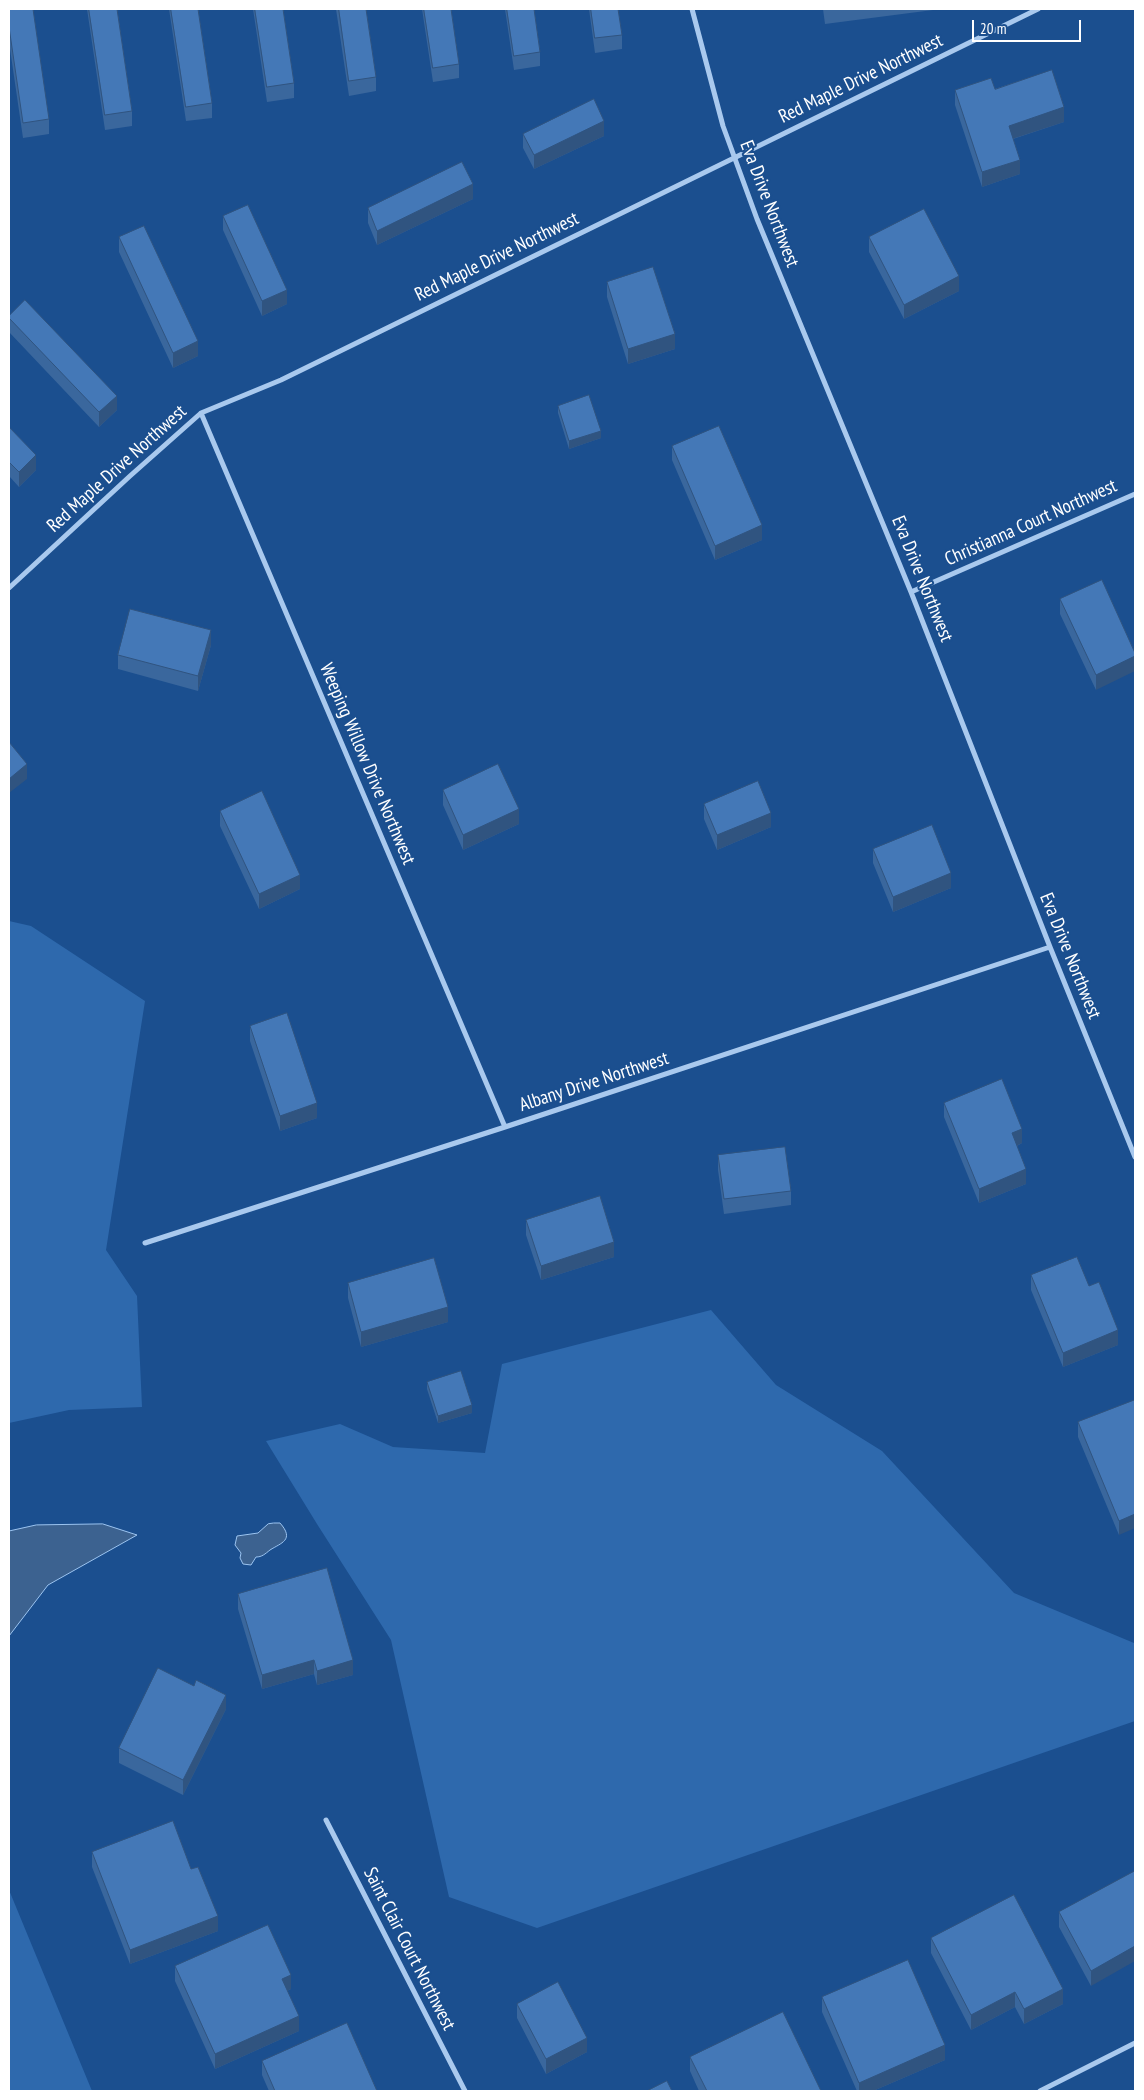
<!DOCTYPE html>
<style>
body{margin:0}
#map{position:relative;width:1144px;height:2100px;overflow:hidden;background:#1b4f8f;font-family:"PT Sans Narrow",sans-serif}
canvas{display:block}
.frame{position:absolute;inset:0;border:10px solid #fff;pointer-events:none}
.scale{position:absolute;left:972px;top:20px;width:109px;height:22px;box-sizing:border-box;border:2px solid #fff;border-top:0;padding-left:6px;font-size:15px;line-height:18px;white-space:nowrap;color:#fff;-webkit-text-stroke:4px #1b4f8f;paint-order:stroke}
</style>
<div id="map">
<canvas width="1144" height="2100"></canvas>
<div class="frame"></div>
<div class="scale">20 m</div>
</div>
<script>
const context = document.querySelector('canvas').getContext('2d');
context.lineJoin = 'round';
function fill(path, color) { context.fillStyle = color; context.fill(path, 'evenodd'); }
function trace(path, color, width, dash) { context.strokeStyle = color; context.lineWidth = width; context.lineCap = dash ? 'butt' : 'round'; context.setLineDash(dash || []); context.stroke(path); }
function label(font, color, halo, rows, align = 'center') {
  context.font = font + ' "PT Sans Narrow",sans-serif'; context.lineWidth = 4; context.setLineDash([]); context.textBaseline = 'middle'; context.strokeStyle = halo; context.fillStyle = color; for (const [text, x, y, turn = 0] of rows) {
    context.save(); context.translate(x, y); context.rotate((+turn || 0) * Math.PI / 180); context.textAlign = isNaN(turn) ? turn : align; if (halo) context.strokeText(text, 0, 0); context.fillText(text, 0, 0); context.restore();
  }
}
fill(new Path2D(`
 M9 921 31 926 145 1001 106 1250 137 1296 142 1407 69 1410 9 1423Z
 M711 1310 776 1385 882 1451 1014 1593 1134 1643 1135 1721 537 1928 449 1897 391 1640 317 1524 266 1441 340 1424 393 1447 485 1453 502 1364Z
 M9 1890 92 2091H9Z`), '#2e69ad');
const water = new Path2D(`
 M274 1523H280C295 1540 281 1543 270 1550 265 1554 262 1557 256 1557L251 1565 243 1564 240 1558 241 1553 235 1545 237 1536 258 1533 268 1524Z
 M103 1524 137 1535 48 1585 9 1636V1531L36 1525Z`);
fill(water, '#3c6290');
trace(water, '#9cc4f0', 1);
trace(new Path2D(`
 M692 9 723 126 757 219 911 592 1050 947 1135 1157
 M201 413 505 1127
 M9 588 130 476 201 413 281 380 1038 9
 M911 592 1135 494
 M145 1243 505 1127 1050 947
 M326 1820 465 2091
 M1040 2091 1135 2043`), '#a9c9ee', 5);
fill(new Path2D(`
 M9 9 49 119V134L23 138 9 42Z
 M87 9H117L132 111V126L105 130Z
 M169 9H198L212 103V118L186 121Z
 M253 9H283L294 83V98L267 102Z
 M336 9H366L376 77V91L349 96Z
 M422 9H451L459 64V78L433 82Z
 M505 9H534L540 52V66L514 70Z
 M589 9H618L622 35V49L595 53Z
 M823 9H933V10L825 24Z
 M995 89 1064 122 1013 139 1020 174 982 187 955 105V90Z
 M523 134 604 136 534 169 523 148Z
 M473 199 377 245 368 223V208Z
 M223 216 287 304 262 316 223 230Z
 M119 237 198 356 173 368 119 252Z
 M869 237 959 291 904 319 869 252Z
 M607 282 675 349 628 364 607 297Z
 M9 316 117 410 99 427 9 332Z
 M558 406 601 438 569 449 558 413Z
 M9 427 36 470 19 487 9 476Z
 M672 446 762 540 715 560 672 460Z
 M1102 580 1096 690 1060 614V599Z
 M211 645 198 691 118 669V655Z
 M443 790 519 824 463 850 443 805Z
 M704 804 771 827 717 850 704 819Z
 M220 811 300 889 259 909 220 826Z
 M873 849 951 888 893 912 873 863Z
 M250 1026 317 1118 280 1131 250 1041Z
 M944 1103 1022 1143 1017 1146 1026 1184 979 1203 944 1117Z
 M718 1155 791 1191V1205L724 1214 718 1170Z
 M526 1220 614 1257 541 1280 526 1235Z
 M1031 1275 1118 1345 1063 1367 1031 1290Z
 M348 1283 448 1322 361 1347 348 1298Z
 M427 1382 472 1413 438 1423 427 1389Z
 M1135 1400 1119 1535 1078 1437V1422Z
 M238 1594 353 1675 317 1685 314 1674 262 1689 238 1609Z
 M226 1709 183 1795 119 1763V1748Z
 M92 1852 191 1869 218 1931 130 1964 92 1867Z
 M1135 1871 1091 1986 1059 1927V1912Z
 M931 1938 1063 2004 1024 2024 1015 2007 971 2030 931 1953Z
 M175 1966 291 1989 287 1991 299 2031 215 2069 175 1981Z
 M822 1997 945 2060 873 2091H857L822 2012Z
 M517 2004 587 2052 546 2074 517 2018Z
 M690 2057 821 2091H699L690 2071Z
 M262 2061 377 2091H269L262 2075Z`), '#3a679d');
fill(new Path2D(`
 M1064 107V122L1009 140V126Z
 M604 121V136L534 169V155Z
 M1020 160V174L982 187V172Z
 M473 184V199L377 245V231Z
 M959 276V291L904 319V305Z
 M287 290V304L262 316V301Z
 M675 334V349L628 364V349Z
 M198 341V356L173 368V353Z
 M117 396V410L99 427V412Z
 M601 431V438L569 449V441Z
 M36 455V470L19 487V472Z
 M762 525V540L715 560V546Z
 M211 630V645L198 691V676Z
 M1135 656V671L1096 690V675Z
 M27 764V779L9 793V779Z
 M519 809V824L463 850V835Z
 M771 813V827L717 850V835Z
 M951 873V888L893 912V897Z
 M300 875V889L259 909V894Z
 M317 1103V1118L280 1131V1116Z
 M1022 1129V1143L1012 1148V1133Z
 M1026 1169V1184L979 1203V1189Z
 M614 1242V1257L541 1280V1266Z
 M448 1307V1322L361 1347V1332Z
 M1118 1330V1345L1063 1367V1353Z
 M472 1405V1413L438 1423V1416Z
 M1135 1514V1528L1119 1535V1521Z
 M314 1660V1674L262 1689V1675Z
 M353 1660V1675L317 1685V1671Z
 M226 1695V1709L183 1795V1780Z
 M218 1916V1931L130 1964V1950Z
 M1135 1946V1961L1091 1986V1971Z
 M291 1975V1989L282 1993V1979Z
 M1063 1989V2004L1024 2024V2009Z
 M1015 1992V2007L971 2030V2015Z
 M299 2016V2031L215 2069V2054Z
 M587 2038V2052L546 2074V2059Z
 M945 2045V2060L873 2091H859V2083Z`), '#305480');
const building = new Path2D(`
 M9 9H33L49 119 23 123 9 27Z
 M89 9H117L132 111 105 115Z
 M171 9H198L212 103 186 107Z
 M255 9H283L294 83 267 87Z
 M339 9H366L376 77 349 81Z
 M424 9H451L459 64 433 68Z
 M507 9H534L540 52 514 56Z
 M591 9H618L622 35 595 38Z
 M1052 70 1064 107 1009 126 1020 160 982 172 955 90 991 78 995 89Z
 M594 99 604 121 534 155 523 134Z
 M462 162 473 184 377 231 368 208Z
 M248 205 287 290 262 301 223 216Z
 M924 209 959 276 904 305 869 237Z
 M144 226 198 341 173 353 119 237Z
 M653 267 675 334 628 349 607 282Z
 M25 300 117 396 99 412 9 318V316Z
 M589 395 601 431 569 441 558 406Z
 M719 426 762 525 715 546 672 446Z
 M9 427 36 455 19 472 9 462Z
 M1102 580 1135 653V656L1096 675 1060 599Z
 M130 609 211 630 198 676 118 655Z
 M9 742 27 764 9 779Z
 M498 764 519 809 463 835 443 790Z
 M758 781 771 813 717 835 704 804Z
 M262 791 300 875 259 894 220 811Z
 M932 825 951 873 893 897 873 849Z
 M287 1013 317 1103 280 1116 250 1026Z
 M1002 1079 1022 1129 1012 1133 1026 1169 979 1189 944 1103Z
 M785 1147 791 1191 724 1199 718 1155Z
 M600 1196 614 1242 541 1266 526 1220Z
 M1077 1257 1089 1286 1099 1282 1118 1330 1063 1353 1031 1275Z
 M434 1258 448 1307 361 1332 348 1283Z
 M461 1371 472 1405 438 1416 427 1382Z
 M1135 1400V1514L1119 1521 1078 1422Z
 M327 1568 353 1660 317 1671 314 1660 262 1675 238 1594Z
 M158 1668 194 1686 196 1680 226 1695 183 1780 119 1748Z
 M173 1821 191 1869 198 1867 218 1916 130 1950 92 1852Z
 M1135 1871V1946L1091 1971 1059 1912Z
 M1014 1895 1063 1989 1024 2009 1015 1992 971 2015 931 1938Z
 M268 1925 291 1975 282 1979 299 2016 215 2054 175 1966Z
 M908 1960 945 2045 859 2083 822 1997Z
 M558 1982 587 2038 546 2059 517 2004Z
 M783 2012 821 2091H707L690 2057Z
 M347 2023 377 2091H275L262 2061Z
 M667 2081 672 2091H647Z`);
fill(building, '#4478b7');
trace(building, '#305480', 1);
label('19px', '#fff', '#1b4f8f', [
 ["Red Maple Drive Northwest",861,79,-26],
 ["Eva Drive Northwest",769,204,69],
 ["Red Maple Drive Northwest",497,257,-26],
 ["Red Maple Drive Northwest",117,469,-42],
 ["Christianna Court Northwest",1031,523,-24],
 ["Eva Drive Northwest",922,579,68],
 ["Weeping Willow Drive Northwest",367,764,67],
 ["Eva Drive Northwest",1070,956,68],
 ["Albany Drive Northwest",594,1082,-18],
 ["Saint Clair Court Northwest",409,1949,63]
]);
</script>
